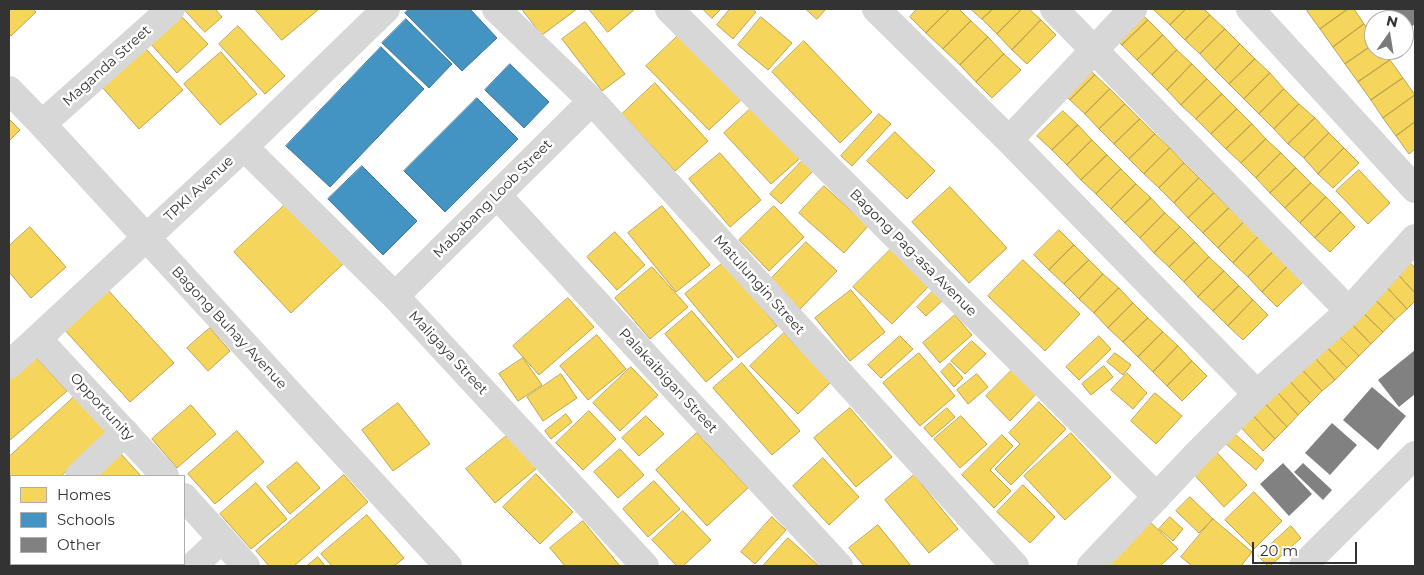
<!DOCTYPE html>
<style>
body{margin:0}
#map{position:relative;width:1424px;height:575px;overflow:hidden;background:#fff;font-family:Montserrat,sans-serif}
canvas{display:block}
.frame{position:absolute;inset:0;border:10px solid #333;pointer-events:none}
.legend{position:absolute;left:10px;top:475px;width:175px;height:90px;box-sizing:border-box;background:#fff;border:1px solid #adadad;margin:0;padding:6px 9px;list-style:none;font-size:15px;color:#333}
.legend li{display:flex;align-items:center;gap:10px;height:25px}
.legend b{width:25px;border:1px solid #adadad}
.north{position:absolute;left:1364px;top:10px;width:50px;height:50px;box-sizing:border-box;background:#fff;border:1px solid #adadad;border-radius:50%;rotate:13deg;font-size:14px;font-weight:700;line-height:20px;text-align:center;color:#333}
.north::after{content:'';display:block;margin:auto;width:18px;height:22px;background:#7a7a7a;clip-path:polygon(50% 0,100% 100%,50% 72%,0 100%)}
.scale{position:absolute;left:1252px;top:542px;width:105px;height:22px;box-sizing:border-box;border:2px solid #333;border-top:0;padding-left:6px;font-size:15px;line-height:18px;white-space:nowrap;color:#333;-webkit-text-stroke:4px #fff;paint-order:stroke}
</style>
<div id="map">
<canvas width="1424" height="575"></canvas>
<div class="frame"></div>
<ul class="legend">
<li><b style="height:14px;background:#f6d55c"></b>Homes</li>
<li><b style="height:14px;background:#4393c3"></b>Schools</li>
<li><b style="height:14px;background:#818181"></b>Other</li>
</ul>
<div class="north">N</div>
<div class="scale">20 m</div>
</div>
<script>
const context = document.querySelector('canvas').getContext('2d');
context.lineJoin = 'round';
function fill(path, color) { context.fillStyle = color; context.fill(path, 'evenodd'); }
function trace(path, color, width, dash) { context.strokeStyle = color; context.lineWidth = width; context.lineCap = dash ? 'butt' : 'round'; context.setLineDash(dash || []); context.stroke(path); }
function label(font, color, halo, rows, align = 'center') {
  context.font = font + ' Montserrat,sans-serif'; context.lineWidth = 5; context.setLineDash([]); context.textBaseline = 'middle'; context.strokeStyle = halo; context.fillStyle = color; for (const [text, x, y, turn = 0] of rows) {
    context.save(); context.translate(x, y); context.rotate((+turn || 0) * Math.PI / 180); context.textAlign = isNaN(turn) ? turn : align; if (halo) context.strokeText(text, 0, 0); context.fillText(text, 0, 0); context.restore();
  }
}
const homes = new Path2D(`
 M9 9H33L36 12 11 36 9 33Z
 M184 9H215L222 17 205 32Z
 M255 9H319L282 40Z
 M522 9H577L542 35Z
 M589 9H635L608 32Z
 M703 9H721L712 18Z
 M730 9H753L756 12 733 39 717 25Z
 M806 9H826L817 19Z
 M917 9H950L926 33 910 17Z
 M950 9H959L971 21 943 49 926 33Z
 M971 9H993L982 19Z
 M993 9H1022L997 34 982 19Z
 M1022 9H1029L1041 20 1012 50 997 34Z
 M1136 9 1148 20 1122 45 1111 35Z
 M1156 9H1186L1170 25 1154 10Z
 M1186 9H1204L1210 15 1185 40 1170 25Z
 M1310 9H1348L1320 29 1307 11Z
 M1348 9H1354L1364 24 1333 47 1320 29Z
 M180 15 208 44 177 73 148 41Z
 M1210 15 1225 29 1200 54 1185 40Z
 M761 17 792 43 768 70 738 45Z
 M1041 20 1056 35 1027 64 1012 50Z
 M1148 20 1163 35 1137 60 1122 45Z
 M971 21 988 37 960 65 943 49Z
 M585 22 625 74 602 91 562 39Z
 M1364 24 1374 37V44L1345 64 1333 47Z
 M238 26 285 76 265 94 219 44Z
 M1225 29 1240 44 1215 70 1200 54Z
 M683 31 746 95 709 130 646 66Z
 M1163 35 1177 50 1152 75 1137 60Z
 M988 37 1004 54 976 82 960 65Z
 M139 41 183 90 139 129 95 79Z
 M804 41 872 112 840 143 772 72Z
 M1240 44 1255 59 1229 84 1215 70Z
 M1374 44V50H1384L1390 60 1358 82 1345 64Z
 M1177 50 1192 64 1167 90 1152 75Z
 M221 52 257 94 220 125 184 84Z
 M1004 54 1021 70 992 98 976 82Z
 M1255 59 1270 73 1244 99 1229 84Z
 M1390 60 1403 78 1371 100 1358 82Z
 M1192 64 1207 79 1181 105 1167 90Z
 M1085 66 1095 75 1070 100 1062 93Z
 M1270 73 1284 89 1259 114 1244 99Z
 M1095 75 1110 89 1085 114 1070 100Z
 M1403 78 1415 95 1383 118 1371 100Z
 M1207 79 1222 94 1196 119 1181 105Z
 M655 83 708 141 675 171 622 114Z
 M1110 89 1125 104 1099 129 1085 114Z
 M1284 89 1299 104 1274 129 1259 114Z
 M1222 94 1237 109 1211 134 1196 119Z
 M1415 95V122L1396 136 1383 118Z
 M759 101 807 152 771 184 724 133Z
 M1125 104 1140 119 1114 144 1099 129Z
 M1299 104 1315 118 1288 144 1274 129Z
 M1237 109 1252 124 1226 149 1211 134Z
 M1063 111 1078 125 1052 150 1037 136Z
 M879 114 891 124 852 166 841 156Z
 M1315 118 1329 133 1304 158 1288 144Z
 M9 119 20 130 9 141Z
 M1140 119 1155 134 1129 159 1114 144Z
 M1415 122V149L1409 154 1396 136Z
 M1252 124 1266 139 1241 163 1226 149Z
 M1078 125 1092 140 1067 165 1052 150Z
 M895 132 935 171 907 199 867 161Z
 M1329 133 1344 148 1318 174 1304 158Z
 M1155 134 1170 148 1144 174 1129 159Z
 M1266 139 1281 153 1256 178 1241 163Z
 M1092 140 1107 155 1081 180 1067 165Z
 M1170 148 1184 163 1159 188 1144 174Z
 M1344 148 1359 163 1333 188 1318 174Z
 M720 153 761 200 730 227 689 179Z
 M1281 153 1296 168 1270 193 1256 178Z
 M1107 155 1121 169 1096 194 1081 180Z
 M805 158 816 168 781 204 770 194Z
 M1184 163 1199 178 1174 203 1159 188Z
 M1296 168 1311 183 1285 208 1270 193Z
 M1121 169 1136 184 1111 209 1096 194Z
 M1359 170 1390 203 1368 224 1336 191Z
 M1199 178 1214 193 1188 218 1174 203Z
 M1311 183 1326 197 1300 223 1285 208Z
 M1136 184 1151 198 1125 223 1111 209Z
 M824 186 868 226 844 253 799 213Z
 M950 187 1007 248 969 283 912 222Z
 M1214 193 1229 208 1203 233 1188 218Z
 M1326 197 1341 212 1315 238 1300 223Z
 M1151 198 1165 213 1140 238 1125 223Z
 M288 202 345 262 291 313 234 252Z
 M662 206 710 265 676 292 628 233Z
 M774 206 804 237 769 271 739 240Z
 M1229 208 1244 222 1218 248 1203 233Z
 M1341 212 1355 227 1330 252 1315 238Z
 M1165 213 1180 227 1154 253 1140 238Z
 M1244 222 1258 237 1233 263 1218 248Z
 M30 227 66 267 31 298 9 272V246Z
 M1180 227 1195 242 1169 267 1154 253Z
 M1059 230 1074 245 1049 270 1034 255Z
 M615 232 645 265 617 290 587 257Z
 M1258 237 1273 252 1248 277 1233 263Z
 M806 242 837 271 800 309 770 280Z
 M1195 242 1209 257 1184 282 1169 267Z
 M1074 245 1089 260 1064 284 1049 270Z
 M894 246 932 283 892 324 853 287Z
 M1273 252 1288 266 1262 292 1248 277Z
 M1404 256 1415 268V293L1392 268Z
 M1209 257 1224 271 1198 297 1184 282Z
 M1023 260 1080 314 1045 351 988 296Z
 M1089 260 1103 274 1079 299 1064 284Z
 M724 262 777 326 738 358 685 294Z
 M1288 266 1303 282 1277 307 1262 292Z
 M652 267 688 307 650 339 615 298Z
 M1392 268 1415 293V301L1407 309 1380 280Z
 M1224 271 1239 286 1213 311 1198 297Z
 M1103 274 1119 288 1094 313 1079 299Z
 M1380 280 1407 309 1395 320 1368 292Z
 M1239 286 1253 300 1228 326 1213 311Z
 M1119 288 1133 303 1108 328 1094 313Z
 M107 289 174 363 130 402 63 328Z
 M935 289 945 298 926 316 917 307Z
 M851 290 885 332 850 361 815 318Z
 M1368 292 1395 320 1383 332 1358 308Z
 M568 298 594 327 539 375 513 346Z
 M1253 300 1268 315 1243 340 1228 326Z
 M1133 303 1148 318 1123 342 1108 328Z
 M1358 308 1383 332 1371 344 1347 319Z
 M692 311 733 359 706 382 665 334Z
 M955 315 972 335 940 363 923 343Z
 M1148 318 1163 332 1138 357 1123 342Z
 M1347 319 1371 344 1359 356 1333 330Z
 M210 328 230 351 208 371 187 348Z
 M1333 330 1359 356 1347 368 1322 342Z
 M1163 332 1178 346 1153 372 1138 357Z
 M784 333 831 382 798 414 750 366Z
 M597 335 626 369 588 400 560 366Z
 M900 336 913 349 881 378 868 365Z
 M1099 336 1111 349 1079 380 1066 367Z
 M972 341 986 354 965 374 951 361Z
 M1322 342 1347 368 1335 380 1308 350Z
 M1178 346 1192 361 1167 386 1153 372Z
 M1308 350 1335 380 1322 391 1295 362Z
 M32 353 67 391 9 441V375Z
 M919 353 955 396 920 426 883 383Z
 M1115 353 1131 365 1123 375 1107 362Z
 M523 358 542 385 518 401 499 374Z
 M1192 361 1207 376 1182 401 1167 386Z
 M1295 362 1322 391 1310 403 1283 374Z
 M742 363 800 431 772 455 713 388Z
 M950 363 963 378 954 387 941 372Z
 M1019 363 1043 387 1010 421 986 396Z
 M1104 366 1113 377 1091 395 1082 384Z
 M631 367 658 395 620 431 593 403Z
 M1127 373 1147 393 1133 409 1111 390Z
 M561 374 577 398 543 421 527 397Z
 M977 374 988 387 968 404 957 390Z
 M1283 374 1310 403 1298 415 1271 385Z
 M1271 385 1298 415 1287 427 1259 397Z
 M1155 393 1182 416 1156 444 1131 421Z
 M75 396 110 431 61 476H11V479L9 476V457Z
 M1259 397 1287 427 1275 439 1247 409Z
 M1039 402 1066 429 1011 485 995 469 1020 444 1009 433Z
 M398 403 430 444 393 471 362 430Z
 M191 405 216 434 177 468 152 439Z
 M850 408 892 457 856 487 814 438Z
 M947 408 955 417 932 437 924 428Z
 M1247 409 1275 439 1263 451 1235 421Z
 M589 411 616 439 583 470 556 443Z
 M566 414 572 422 551 439 545 431Z
 M646 416 664 434 639 456 622 438Z
 M961 416 987 444 960 468 934 439Z
 M1226 426 1264 460 1256 470 1217 436Z
 M237 431 264 462 215 504 188 474Z
 M697 433 748 488 707 526 656 470Z
 M1071 433 1111 477 1065 520 1024 476Z
 M509 434 537 468 495 503 466 469Z
 M1002 435 1013 446 990 470 1011 491 994 508 962 475Z
 M1209 444 1247 485 1224 507 1189 469Z
 M620 449 644 475 618 498 594 472Z
 M121 454 141 476H96Z
 M823 458 859 497 829 525 793 486Z
 M297 462 320 488 290 514 267 487Z
 M536 474 573 512 540 544 503 507Z
 M344 475 368 502 294 566H269L256 551Z
 M914 475 958 529 929 553 885 500Z
 M654 481 680 509 648 537 623 509Z
 M9 482 11 484V513L9 515Z
 M256 483 287 519 251 549 220 514Z
 M1023 485 1055 517 1030 543 997 512Z
 M1254 492 1282 521 1254 549 1225 520Z
 M1190 497 1213 519 1199 533 1176 511Z
 M683 511 711 540 683 566H677L652 540Z
 M367 515 404 558 394 566H332L321 554Z
 M1143 515 1178 549 1160 566H1107Z
 M772 517 786 530 755 564 741 552Z
 M1170 517 1183 529 1173 541 1159 529Z
 M1213 519 1252 552 1241 566H1192L1181 557Z
 M583 521 620 566H565L550 548Z
 M878 525 911 566H864L849 548Z
 M1291 526 1301 538 1270 566H1268L1258 556Z
 M788 538 819 566H763Z
 M318 557 325 566H307Z
 M11 560V564H72L74 566H12L9 563Z
 M113 564H161L158 566H116Z`);
fill(homes, '#f6d55c');
trace(homes, '#bca450', 1);
const schools = new Path2D(`
 M409 9H470L497 38 462 71 405 13Z
 M406 19 452 64 429 88 382 43Z
 M381 47 424 89 330 187 286 146Z
 M510 64 549 102 524 128 485 90Z
 M477 98 518 139 445 212 404 171Z
 M362 166 417 221 383 255 328 199Z`);
fill(schools, '#4393c3');
trace(schools, '#3e7698', 1);
fill(new Path2D(`
 M1387 9H1415V24L1404 32V20H1395Z
 M1415 350V394L1399 407 1378 380Z
 M1372 387 1406 416 1378 450 1343 420Z
 M1332 423 1357 445 1330 475 1305 453Z
 M1283 463 1312 494 1289 516 1260 484Z
 M1303 463 1332 490 1323 500 1294 472Z`), '#818181');
trace(new Path2D(`
 M496 9 592 101 1015 566
 M669 9 1157 497
 M876 9 1009 140 1257 394
 M1054 9 1349 311
 M1250 9 1415 189
 M9 90 42 124 448 566
 M42 124 171 9
 M1009 140 1133 9
 M244 147 395 296 645 566
 M497 195 839 566
 M395 296 592 101
 M38 339 165 476
 M9 365 244 147 386 9
 M79 476 125 432
 M184 497 246 566
 M9 543 11 540
 M193 566 222 539
 M1091 566 1198 453 1257 394 1349 311 1415 238
 M1303 566 1415 455`), '#d7d7d7', 28);
label('14px', '#333', '#fff', [
 ["Maganda Street",107,66,-42],
 ["TPKI Avenue",199,189,-43],
 ["Mababang Loob Street",493,199,-45],
 ["Bagong Pag-asa Avenue",913,253,45],
 ["Matulungin Street",759,285,48],
 ["Bagong Buhay Avenue",229,328,47],
 ["Maligaya Street",448,353,47],
 ["Palakaibigan Street",668,381,47],
 ["Opportunity",102,407,47]
]);
</script>
